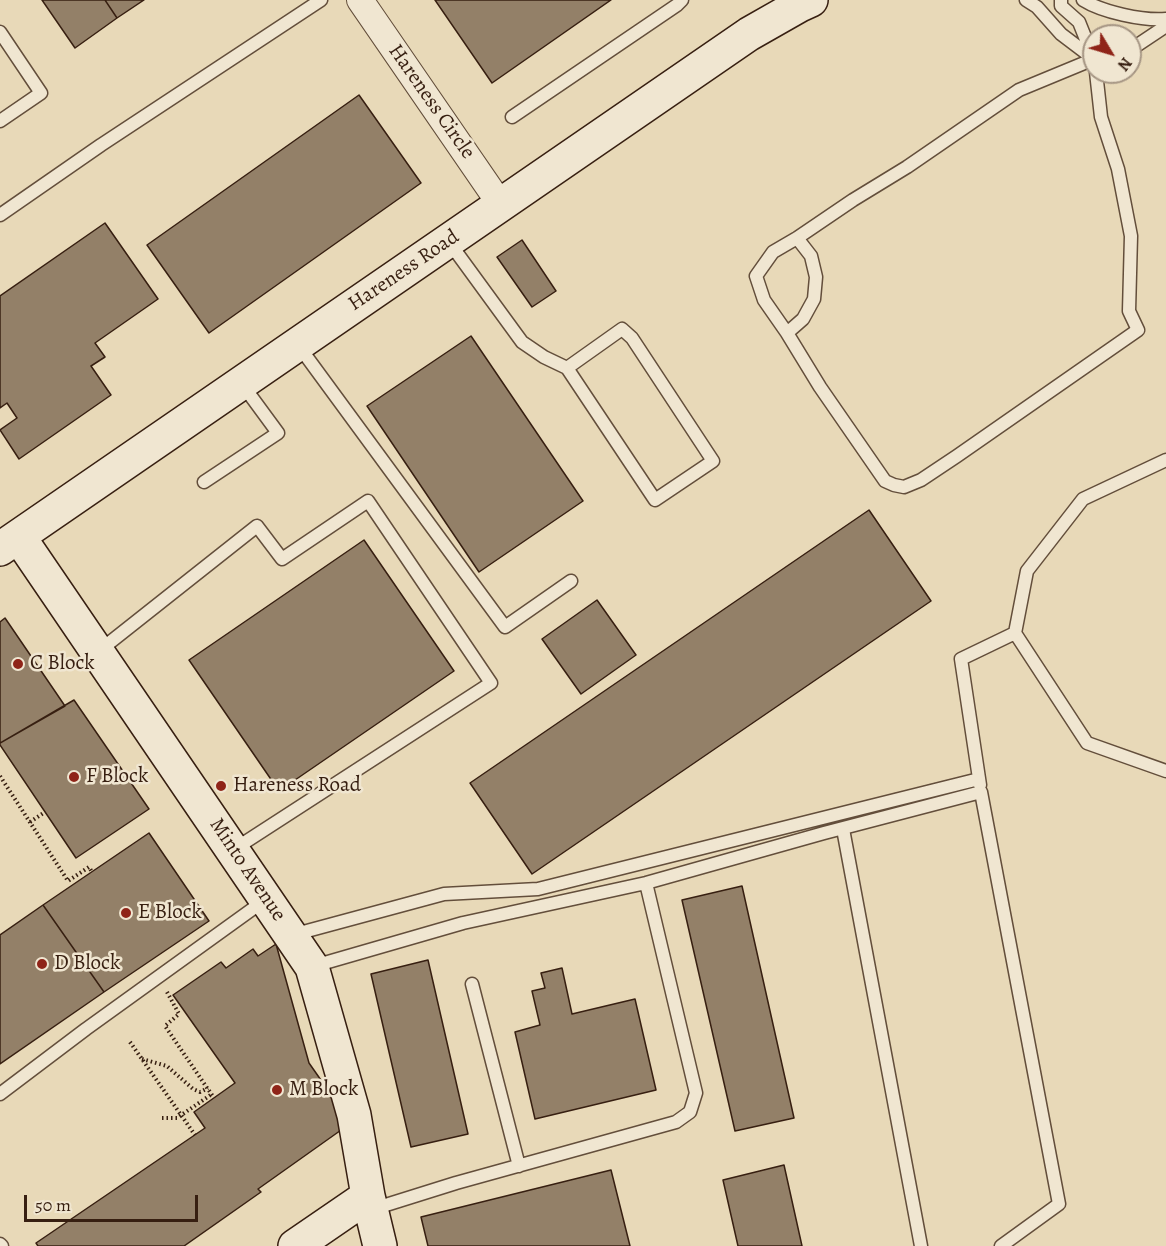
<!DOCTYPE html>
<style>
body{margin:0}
#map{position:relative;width:1166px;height:1246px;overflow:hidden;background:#e8d9b8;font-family:Alegreya,serif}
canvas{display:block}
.north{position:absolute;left:1082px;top:24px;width:60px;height:60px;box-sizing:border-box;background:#f0e6d1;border:2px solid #a69684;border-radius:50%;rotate:128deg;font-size:16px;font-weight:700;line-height:24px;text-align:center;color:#371f11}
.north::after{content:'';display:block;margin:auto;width:21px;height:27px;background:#8f2418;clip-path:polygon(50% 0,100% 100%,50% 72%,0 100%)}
.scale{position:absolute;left:24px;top:1195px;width:174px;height:27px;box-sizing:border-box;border:3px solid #371f11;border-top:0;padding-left:8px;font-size:18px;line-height:21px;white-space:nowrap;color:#371f11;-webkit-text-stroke:4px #f0e6d1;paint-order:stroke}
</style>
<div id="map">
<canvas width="1166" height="1246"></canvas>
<div class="north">N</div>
<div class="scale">50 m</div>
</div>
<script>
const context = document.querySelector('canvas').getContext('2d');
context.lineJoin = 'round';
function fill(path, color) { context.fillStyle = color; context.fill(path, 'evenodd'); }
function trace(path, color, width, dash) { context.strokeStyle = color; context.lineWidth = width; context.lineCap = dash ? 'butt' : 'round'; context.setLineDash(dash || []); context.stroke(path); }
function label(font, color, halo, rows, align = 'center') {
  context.font = font + ' Alegreya,serif'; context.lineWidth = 5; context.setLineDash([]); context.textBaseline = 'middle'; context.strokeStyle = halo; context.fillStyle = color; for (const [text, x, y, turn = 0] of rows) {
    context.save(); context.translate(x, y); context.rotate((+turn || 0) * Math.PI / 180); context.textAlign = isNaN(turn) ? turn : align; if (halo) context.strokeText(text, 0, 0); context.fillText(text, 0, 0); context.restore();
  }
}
const building = new Path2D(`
 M42 0H105L117 18 75 48Z
 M105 0H144L117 18Z
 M435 0H611L492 83Z
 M359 95 421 183 209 333 147 245Z
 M105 223 158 299 95 343 105 357 91 366 111 395 19 459 0 430 17 418 7 403 0 408V296Z
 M522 240 556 291 532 307 497 257Z
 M471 336 583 501 479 572 367 406Z
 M869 510 931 601 532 874 470 783Z
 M364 540 454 671 279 791 189 660Z
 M597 600 636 655 581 694 542 639Z
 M5 618 65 706 0 743V622Z
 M74 700 149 809 76 858 0 745V743Z
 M149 833 209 921 104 992 43 905Z
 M742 886 794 1118 735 1131 682 900Z
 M43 905 104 992 0 1064V935Z
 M276 944 309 1063 351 1123 258 1189 261 1192 184 1246H38L36 1243 205 1128 194 1112 235 1083 173 995 221 962 226 968 253 949 258 956Z
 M428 960 468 1134 411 1147 371 974Z
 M562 968 572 1014 635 999 656 1090 535 1119 515 1032 540 1025 532 991 545 988 541 973Z
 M784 1165 802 1246H738L723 1180Z
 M611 1170 630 1246H428L421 1217Z`);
fill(building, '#938068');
trace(building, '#371f11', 1.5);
const lane = new Path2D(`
 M1026 0 1037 7 1061 34 1094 59
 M1061 0V6L1079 22 1093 57
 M1083 0C1102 12 1143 21 1166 19
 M0 32 41 93 0 121
 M1130 48 1136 46 1166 26
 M1094 60V59L1019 90 907 167 853 200 797 238 773 252 756 276 764 300 787 333 820 387 885 481 894 485 904 487 921 480 957 456 1138 330 1129 311 1131 236 1118 169 1101 117 1096 72
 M512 117 677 5 682 0
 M0 215 101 145 321 0
 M449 242 522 342 544 357 567 368 655 500 713 461 632 338 622 329 567 368
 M787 333 803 319 814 299 816 277 811 256 797 238
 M298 345 505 627 571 581
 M1166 460 1083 499 1027 571 1015 633 1087 743 1166 771
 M204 482 278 433 242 384
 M99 651 257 526 282 559 368 501 491 683 233 850
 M980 785 961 659 1015 633
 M843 829 921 1246
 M292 935 444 894 538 889 979 779
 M314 966 463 923 646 883 824 833 981 792 1059 1204 1001 1246
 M472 984 519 1166
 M0 1094 86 1029 265 900
 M373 1209 456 1183 676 1122 690 1112 696 1093 646 883
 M0 1244 2 1246`);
const street = new Path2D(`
 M360 0 501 205`);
const secondary = new Path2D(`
 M19 537 312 967 354 1115 368 1196 380 1246
 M0 549 749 34 800 5 811 0
 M295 1246 368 1196`);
trace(lane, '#634e3b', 15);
trace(street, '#634e3b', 28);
trace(secondary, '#371f11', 36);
trace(new Path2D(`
 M0 776 68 881 89 867 92 872
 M30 822 45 812
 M167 992 179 1014 165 1026 214 1098
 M130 1042 195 1135
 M142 1059 167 1066 193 1089 200 1092 208 1088
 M162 1118H177L212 1094`), '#371f11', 4, [1.5, 3]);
trace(lane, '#f0e6d1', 12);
trace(street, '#f0e6d1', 26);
trace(secondary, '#f0e6d1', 33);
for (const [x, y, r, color] of [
 [18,664,6,"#8f2418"],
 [74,777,6,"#8f2418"],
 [221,786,6,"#8f2418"],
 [126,913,6,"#8f2418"],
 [42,964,6,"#8f2418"],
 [277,1090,6,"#8f2418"]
]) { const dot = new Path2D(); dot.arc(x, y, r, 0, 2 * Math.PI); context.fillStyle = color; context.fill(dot); trace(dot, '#f0e6d1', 2); }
label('21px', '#371f11', '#f0e6d1', [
 ["Hareness Circle",431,102,55],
 ["Hareness Road",404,271,-34],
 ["Minto Avenue",247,870,56]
]);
label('21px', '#371f11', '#f0e6d1', [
 ["C Block",30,664],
 ["F Block",86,777],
 ["Hareness Road",233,786],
 ["E Block",138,913],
 ["D Block",54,964],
 ["M Block",289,1090]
], 'left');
</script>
